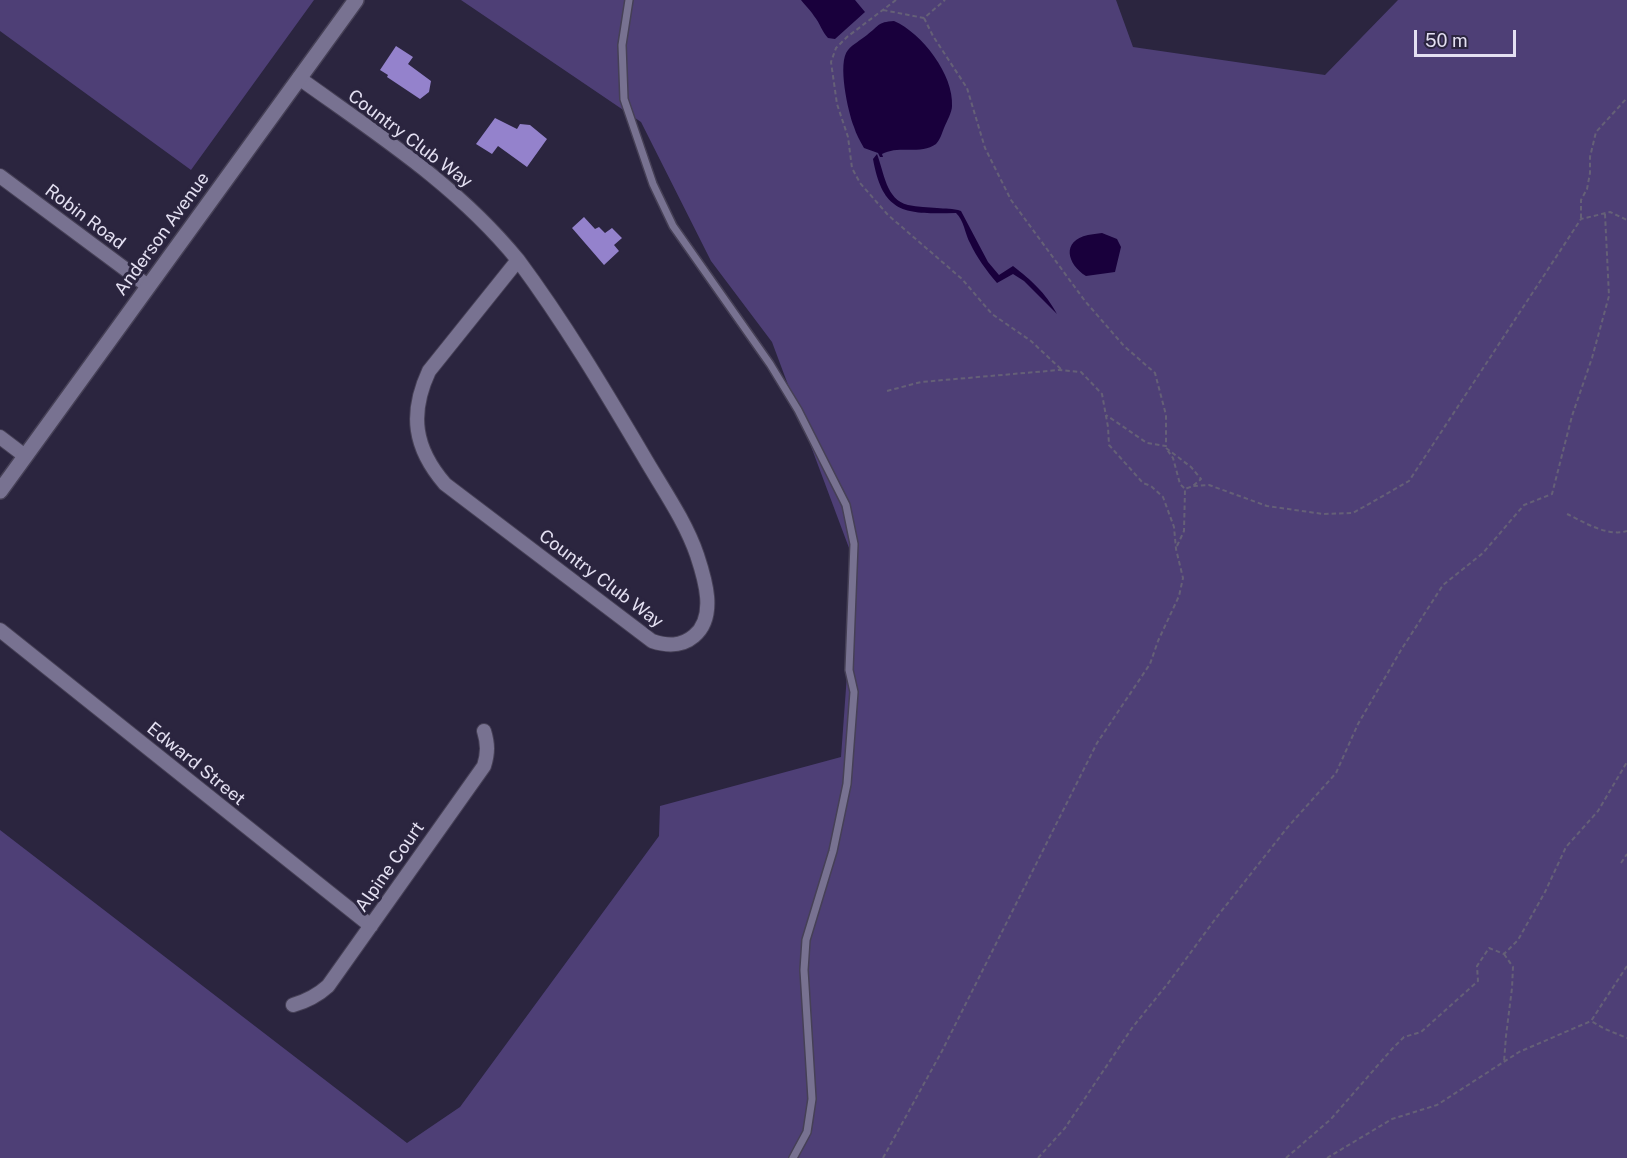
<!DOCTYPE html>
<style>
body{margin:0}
#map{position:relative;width:1627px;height:1158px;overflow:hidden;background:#2b253f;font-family:"Public Sans",sans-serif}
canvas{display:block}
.scale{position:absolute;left:1414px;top:30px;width:102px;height:27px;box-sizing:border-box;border:3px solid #e4e0f2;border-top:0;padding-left:8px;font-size:18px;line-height:21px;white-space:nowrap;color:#e4e0f2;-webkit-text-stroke:4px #2b253f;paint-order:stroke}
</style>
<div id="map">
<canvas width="1627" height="1158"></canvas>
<div class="scale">50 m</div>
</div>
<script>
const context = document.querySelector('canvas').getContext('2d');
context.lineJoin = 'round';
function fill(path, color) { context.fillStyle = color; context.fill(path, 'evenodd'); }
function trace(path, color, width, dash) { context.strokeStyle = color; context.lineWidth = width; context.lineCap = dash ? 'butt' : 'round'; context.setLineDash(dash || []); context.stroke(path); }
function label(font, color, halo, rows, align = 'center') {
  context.font = font + ' "Public Sans",sans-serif'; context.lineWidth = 6; context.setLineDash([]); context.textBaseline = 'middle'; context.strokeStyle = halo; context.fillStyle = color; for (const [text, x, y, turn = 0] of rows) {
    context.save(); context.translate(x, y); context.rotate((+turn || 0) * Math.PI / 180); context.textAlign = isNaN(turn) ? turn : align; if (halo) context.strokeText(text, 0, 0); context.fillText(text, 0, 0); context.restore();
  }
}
fill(new Path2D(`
 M0 0H314L191 170 0 31Z
 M461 0H1116L1133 47 1325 75 1398 0H1627V1158H0V830L407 1143 460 1107 659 836 660 806 841 757 855 564 772 342 711 261 641 122Z`), '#4e3f76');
fill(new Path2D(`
 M801 0H855L865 12 835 39 828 38C822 32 820 23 814 16 811 11 805 5 801 0Z
 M894 21C922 33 954 75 952 106 952 112 947 121 944 128 942 133 940 140 936 144 921 155 898 145 882 154L883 157H880L878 153 864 148C860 141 856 134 854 127 848 112 837 62 848 50 853 44 861 40 867 35 879 26 877 22 894 21Z
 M877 154C884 172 886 200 908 205 918 207 928 207 937 208 945 209 953 208 961 211L988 262 999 275 1013 266C1032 281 1045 292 1057 314L1024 281 1013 274 997 283C986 270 977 258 970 243 965 234 964 220 956 213 906 214 883 215 873 159Z
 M1102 233 1117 239 1121 247 1115 272 1086 276C1067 264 1061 241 1088 235 1092 234 1097 234 1102 233Z`), '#19003c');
fill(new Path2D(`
 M396 46 413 57 408 64 431 81 429 92 420 99 387 77 388 75 380 70Z
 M495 118 517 129 520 124 530 125 547 139 527 167 498 146 492 154 476 144Z
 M584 217 595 229 599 227 605 233 612 228 622 238 614 245 619 251 604 265 572 228Z`), '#9482cc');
const service = new Path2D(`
 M629 0 622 45 624 99 653 184 673 226 770 364 798 410 846 505 854 544 849 670 854 692 847 784 833 851 806 940 804 970 812 1099 807 1132 793 1158`);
const minor = new Path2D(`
 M299 78C377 134 457 185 518 260
 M0 176 148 286
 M518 260C564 322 604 389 643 455 662 488 685 520 697 555 705 579 717 617 694 636 681 647 667 646 652 641L445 484C414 448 409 414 429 371Z
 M0 437 25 456
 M0 630 371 926
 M293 1005C307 1001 317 996 328 986L484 766C488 753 488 744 484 731`);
const secondary = new Path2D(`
 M0 491 356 0`);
trace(service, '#464056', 10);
trace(minor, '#464056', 16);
trace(secondary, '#464056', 18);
trace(new Path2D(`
 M896 0 847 37 836 48 831 62 837 104 848 137 852 168 860 183 888 215 962 279 992 314 1031 341 1063 371
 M883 10 924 18 945 0
 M924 18 933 36 967 88 985 148 1011 200 1085 301 1124 346 1155 373 1166 415V446L1147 443 1106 415
 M1581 218V200L1587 189 1590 173V157L1596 132 1627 98
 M1166 448 1191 467 1201 479 1193 486 1185 489 1180 484 1173 458Z
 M1567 514C1584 522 1607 537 1627 531
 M1177 546 1184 531 1185 489 1193 486 1209 485 1267 506 1323 514 1353 513 1409 481 1581 219 1610 212 1627 220
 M1621 863 1627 854
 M1504 954 1513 967 1512 988 1506 1036 1504 1062
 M1627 966 1591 1021 1605 1029 1627 1038
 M883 1158 942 1051 1097 743 1150 664 1158 641 1179 596 1183 578 1176 549 1174 527 1163 497 1151 486 1143 483 1109 445 1108 427 1102 394 1081 372 1059 370 921 382 887 391
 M1038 1158 1065 1128 1132 1028 1169 982 1216 918 1287 828 1336 773 1358 724 1401 650 1443 585 1483 553 1524 505 1552 494 1572 416 1592 358 1609 296 1605 214
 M1286 1158 1331 1119 1392 1049 1404 1037 1421 1032 1478 981 1477 966 1489 948 1504 954 1518 940 1545 892 1566 847 1598 811 1627 762
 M1327 1158 1392 1119 1437 1105 1519 1052 1591 1021`), '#656077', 2, [4.5, 3]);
trace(service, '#787291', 7);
trace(minor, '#787291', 14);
trace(secondary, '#787291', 15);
label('18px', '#e4e0f2', '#2b253f', [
 ["Country Club Way",410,139,37],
 ["Robin Road",85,217,37],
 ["Anderson Avenue",162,234,-54],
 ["Country Club Way",601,579,37],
 ["Edward Street",196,764,39],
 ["Alpine Court",390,867,-55]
]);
</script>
